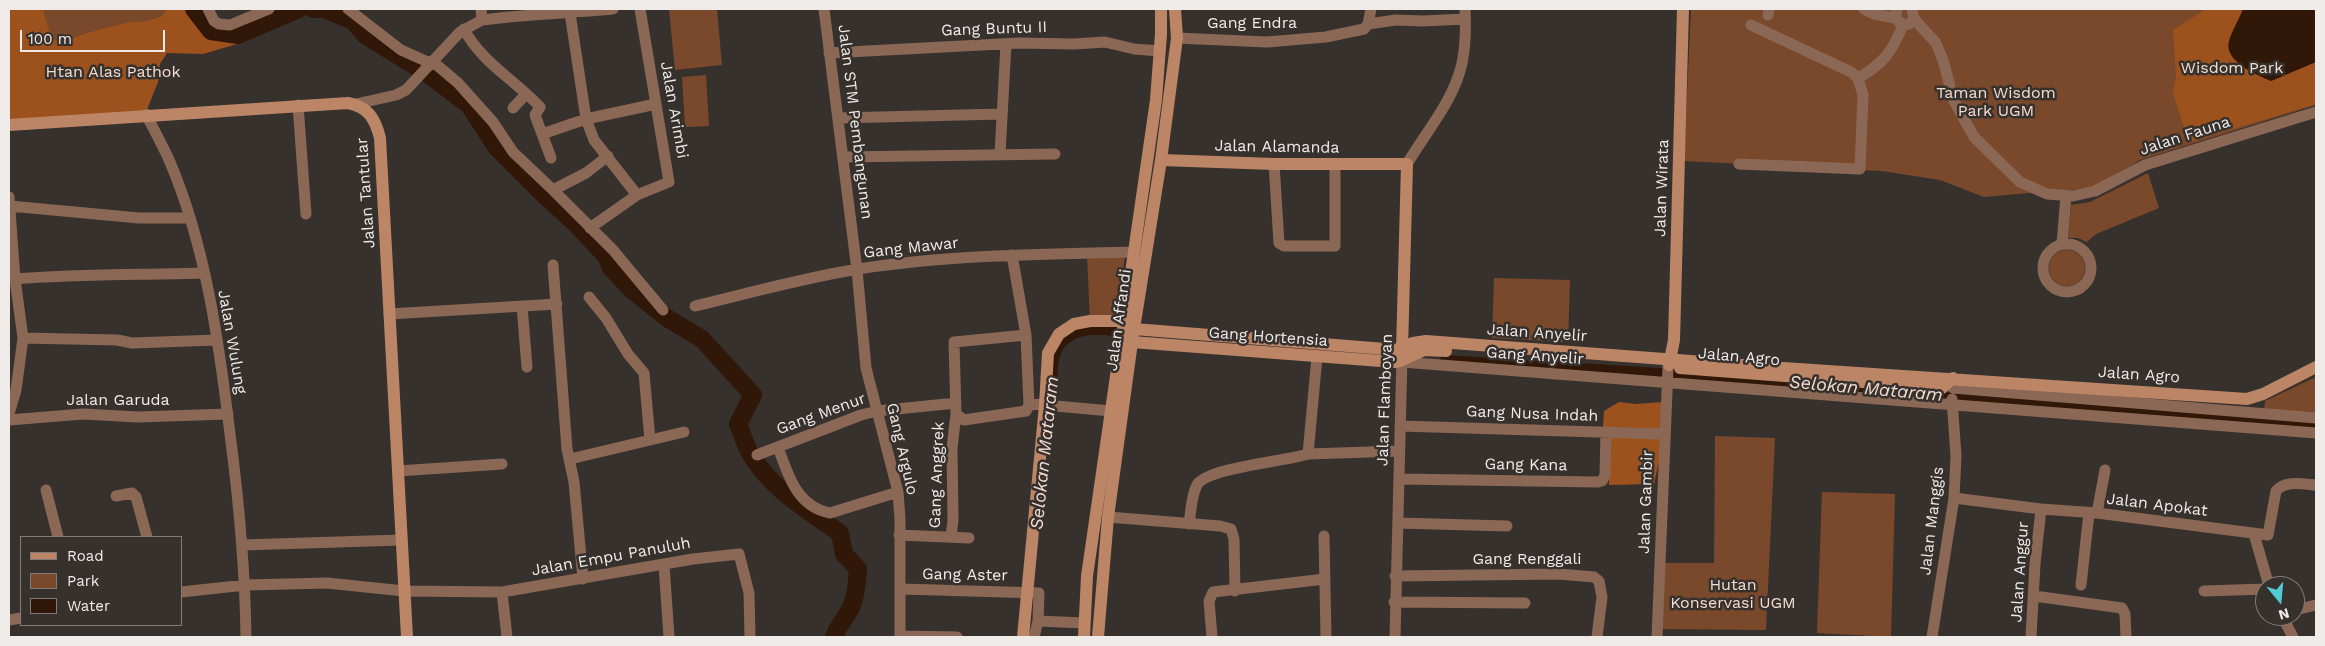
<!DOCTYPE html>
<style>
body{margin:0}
#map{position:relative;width:2325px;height:646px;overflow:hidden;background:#37312e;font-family:"Work Sans",sans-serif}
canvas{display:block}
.frame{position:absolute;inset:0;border:10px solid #efebe9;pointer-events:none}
.legend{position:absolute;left:20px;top:536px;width:162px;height:90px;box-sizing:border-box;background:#37312e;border:1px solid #817b79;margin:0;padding:6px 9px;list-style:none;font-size:15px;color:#efebe9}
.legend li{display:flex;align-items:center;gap:10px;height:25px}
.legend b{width:25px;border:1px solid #817b79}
.north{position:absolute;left:2255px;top:576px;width:50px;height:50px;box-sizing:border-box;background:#37312e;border:1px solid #817b79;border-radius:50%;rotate:163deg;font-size:14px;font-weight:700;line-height:20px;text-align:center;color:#efebe9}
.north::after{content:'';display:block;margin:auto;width:18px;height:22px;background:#51ccd4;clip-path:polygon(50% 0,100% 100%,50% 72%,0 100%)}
.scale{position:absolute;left:20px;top:30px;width:145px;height:22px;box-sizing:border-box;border:2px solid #efebe9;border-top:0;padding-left:6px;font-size:15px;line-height:18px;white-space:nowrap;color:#efebe9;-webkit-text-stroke:4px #37312e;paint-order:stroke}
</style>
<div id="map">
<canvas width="2325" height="646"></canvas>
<div class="frame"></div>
<ul class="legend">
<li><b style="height:6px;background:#bc8666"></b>Road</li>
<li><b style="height:14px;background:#7a492b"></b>Park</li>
<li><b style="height:14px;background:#301708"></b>Water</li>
</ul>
<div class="north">N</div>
<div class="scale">100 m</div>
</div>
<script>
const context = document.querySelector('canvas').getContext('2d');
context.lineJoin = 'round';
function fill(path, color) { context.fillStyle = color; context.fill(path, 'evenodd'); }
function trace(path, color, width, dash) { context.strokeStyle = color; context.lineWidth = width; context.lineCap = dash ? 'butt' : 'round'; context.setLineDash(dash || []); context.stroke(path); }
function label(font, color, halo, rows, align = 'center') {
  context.font = font + ' "Work Sans",sans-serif'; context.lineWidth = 5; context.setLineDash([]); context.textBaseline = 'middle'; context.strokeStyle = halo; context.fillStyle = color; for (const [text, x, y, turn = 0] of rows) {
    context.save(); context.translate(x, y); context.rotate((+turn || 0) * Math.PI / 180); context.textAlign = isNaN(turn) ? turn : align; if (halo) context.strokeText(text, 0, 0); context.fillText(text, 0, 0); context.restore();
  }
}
fill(new Path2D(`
 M43 9H166L162 16 146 21 128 22 89 32 63 41 54 40 51 37Z
 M669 9H717L722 65 675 70Z
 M1691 9H2316V105L2140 160 2097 186 2073 190H2062L1984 197 1940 180 1882 171 1684 161Z
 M706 75 709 126 685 127 682 77Z
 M2148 173 2159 208 2096 234 2087 242 2078 238H2068L2071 205 2090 202Z
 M2049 268a18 18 0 1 1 36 0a18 18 0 1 1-36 0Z
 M1125 254 1117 326 1090 322 1087 255Z
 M1494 278 1570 280 1568 342 1492 338Z
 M2316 377V414L2264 411 2265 401Z
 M1715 436 1775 438 1766 630 1661 629 1664 563H1714Z
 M1822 492 1895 494 1891 637 1817 633Z`), '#7a492b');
fill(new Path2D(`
 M9 9H43L51 37 54 40 63 41 89 32 128 22 146 21 162 16 166 9H191L209 33 237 37V44L203 54 167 53 160 64 158 82 146 112 9 122Z
 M2206 9H2243L2238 23 2271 81 2316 62V104L2189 142 2173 93 2176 76 2173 30Z
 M1619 402 1636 404 1662 402 1660 430 1603 427 1604 411Z
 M1609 437 1664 438 1654 484 1609 485Z`), '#9d521e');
fill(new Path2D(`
 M2243 9H2316V62L2271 81C2257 75 2223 61 2229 41 2232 30 2239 20 2243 9Z`), '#301708');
trace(new Path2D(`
 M1445 360 1677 374 1941 397 2316 426
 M1052 391C1053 377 1051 357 1060 345 1076 325 1108 329 1129 334`), '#301708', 10);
trace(new Path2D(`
 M194 9 211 31 238 35 299 9
 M313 9H324L353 21 365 35 428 74 469 105 497 148 540 191 575 223 606 256 611 268 632 290 667 318 702 339 753 395 738 424C742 433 745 445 750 453 770 488 808 511 840 533L844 554 858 569C857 582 857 593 852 605 847 617 838 625 834 637`), '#301708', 18);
trace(new Path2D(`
 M208 9 214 21 219 24 230 25 269 9
 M348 9 401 50 430 63
 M824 9 857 270 866 368 898 492 900 519V637
 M1864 9 1874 14 1895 18
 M1897 9 1895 18 1903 25 1909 24 1914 19 1912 9
 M570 13 586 119 594 140 637 195
 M1768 15 1769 9
 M1914 19 1936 43 1943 60 1954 101 1974 137 2020 182 2047 194 2073 196 2095 191 2145 165 2316 112
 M482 20C526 14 569 13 613 9
 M1368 24 1396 20 1423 21 1465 19
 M464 29C481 62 515 80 540 107L535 115 551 158
 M1177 38 1267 42 1326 37 1364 29 1368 24 1371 9
 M829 53 1019 43 1074 44 1105 42 1134 49 1160 51
 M432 61 458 83 493 122 513 152 553 190
 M1858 78C1883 64 1892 52 1903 25
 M356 104 396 95 406 90 460 32 482 20 481 9
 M298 105 306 214
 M513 108 526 94
 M146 114C154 130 163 146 170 162 206 247 219 343 230 434 239 502 245 569 246 637
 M838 118 1002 114
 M542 134 586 119 656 104
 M1000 154 1006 44
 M608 156 586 173 553 190 613 250 663 310
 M843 157 1055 154
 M1274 164 1279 243 1284 246H1335V164
 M1407 164C1424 135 1449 106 1459 74 1466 54 1466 30 1465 9
 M1739 164 1860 169 1863 95 1858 78 1851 72 1751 25
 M9 197 15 279 23 338 16 390 9 414
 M10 206 139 218H190
 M590 228 637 195 669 182 640 9
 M2043 268a24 24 0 1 1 48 0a24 24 0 1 1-48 0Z
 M2062 244 2066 196
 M1012 255 1026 335 1029 405
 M553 265 567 449 574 482 583 579
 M15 279C78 274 140 275 203 273
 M589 297 606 318 628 354 644 373 650 440
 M522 306 527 367
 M695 306C749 293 803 278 858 269 948 255 1043 254 1134 252
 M389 314 557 304
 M23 338 117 340 132 343 217 340
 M1402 362 2316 433
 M1953 388 2316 418
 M1045 405 1111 411
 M956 414 964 420 1026 411 1029 405 1045 404
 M9 420 83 414 138 417 228 414
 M1400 426 1664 434
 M778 447C788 475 797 507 830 513L898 492
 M1308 454 1399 451
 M757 455 861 415 877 411 956 403
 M570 459 684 432
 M398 471 502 464
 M1399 479 1598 482 1602 481 1605 475 1606 432
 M46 490 58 537
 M116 496 132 493 136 497 147 537
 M1954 498 2041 509 2097 513 2268 535 2276 491C2285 480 2303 484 2316 485
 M2097 513 2105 470
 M1108 517 1220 526 1231 529 1234 539 1235 591
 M1398 523 1507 526
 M1189 524C1191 512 1191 496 1197 485 1206 468 1287 461 1308 454L1317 357
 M2254 534 2269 586
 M899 535 969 538
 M1324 536 1326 637
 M951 537 953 520 952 448 956 414 954 342 1026 335
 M242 545 401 540
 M664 565 669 637
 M1395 576 1558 574 1594 577 1599 581 1602 597 1597 637
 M2081 585 2089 513
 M901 589 1039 593 1038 621 1034 637
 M2204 591 2265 589
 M181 592 246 585 327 583 404 591 502 592 693 559 739 554 749 593 750 637
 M502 592 507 637
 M2034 596 2122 608 2125 614 2126 637
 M1394 602 1525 603
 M2295 610 2316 605
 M2282 616 2293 637
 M9 620 21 618
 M1038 621 1084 623
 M900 636 957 637
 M1212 637 1209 601 1213 592 1325 579
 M1395 637 1402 356
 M1657 637 1668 367
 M1932 637 1954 498 1956 456 1952 399
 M2031 637 2035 564 2041 509`), '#8b6855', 11);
trace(new Path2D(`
 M9 125 348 103C368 107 375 118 380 138L407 637
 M1161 160 1274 164H1407L1402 350
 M1134 329 1398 350 1413 343 1426 341 1783 368 2247 399 2263 394 2316 367
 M1132 342 1394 362 1400 361 1424 350 1446 351
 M1669 365 1674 340 1683 9
 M1680 368 1942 388 1953 378
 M1023 637 1045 405 1048 353 1059 334 1074 324 1090 321H1123
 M1084 637 1087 576 1156 100 1161 34V9
 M1098 637 1108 517 1133 335 1161 160 1177 38 1175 9`), '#bc8666', 12);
label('16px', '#efebe9', '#37312e', [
 ["Gang Endra",1252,23],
 ["Gang Buntu II",994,29,-2],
 ["Jalan Arimbi",674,110,80],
 ["Jalan STM Pembangunan",855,122,83],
 ["Jalan Fauna",2185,136,-18],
 ["Jalan Alamanda",1277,147,1],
 ["Jalan Wirata",1662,188,-88],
 ["Jalan Tantular",366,193,-94],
 ["Gang Mawar",911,248,-6],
 ["Jalan Affandi",1119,320,-82],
 ["Jalan Anyelir",1537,333,4],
 ["Gang Hortensia",1268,337,4],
 ["Jalan Wulung",232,342,80],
 ["Gang Anyelir",1535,356,4],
 ["Jalan Agro",1739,357,5],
 ["Jalan Agro",2139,375,4],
 ["Jalan Garuda",118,400],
 ["Jalan Flamboyan",1385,400,-88],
 ["Gang Menur",821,414,-20],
 ["Gang Nusa Indah",1532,414,2],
 ["Gang Argulo",902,449,77],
 ["Gang Kana",1526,465,1],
 ["Gang Anggrek",937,475,-88],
 ["Jalan Gambir",1646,502,-88],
 ["Jalan Apokat",2157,505,7],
 ["Jalan Manggis",1932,521,-83],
 ["Jalan Empu Panuluh",611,557,-10],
 ["Gang Renggali",1527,559],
 ["Jalan Anggur",2020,572,-86],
 ["Gang Aster",965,575,1]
]);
label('16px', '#f3ddd1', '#37312e', [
 ["Wisdom Park",2232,68],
 ["Htan Alas Pathok",113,72],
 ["Taman Wisdom",1996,93],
 ["Park UGM",1996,111],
 ["Hutan",1733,585],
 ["Konservasi UGM",1733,603]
]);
label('italic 18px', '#f3ddd1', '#37312e', [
 ["Selokan Mataram",1866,389,5],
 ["Selokan Mataram",1045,453,-84]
]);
</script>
